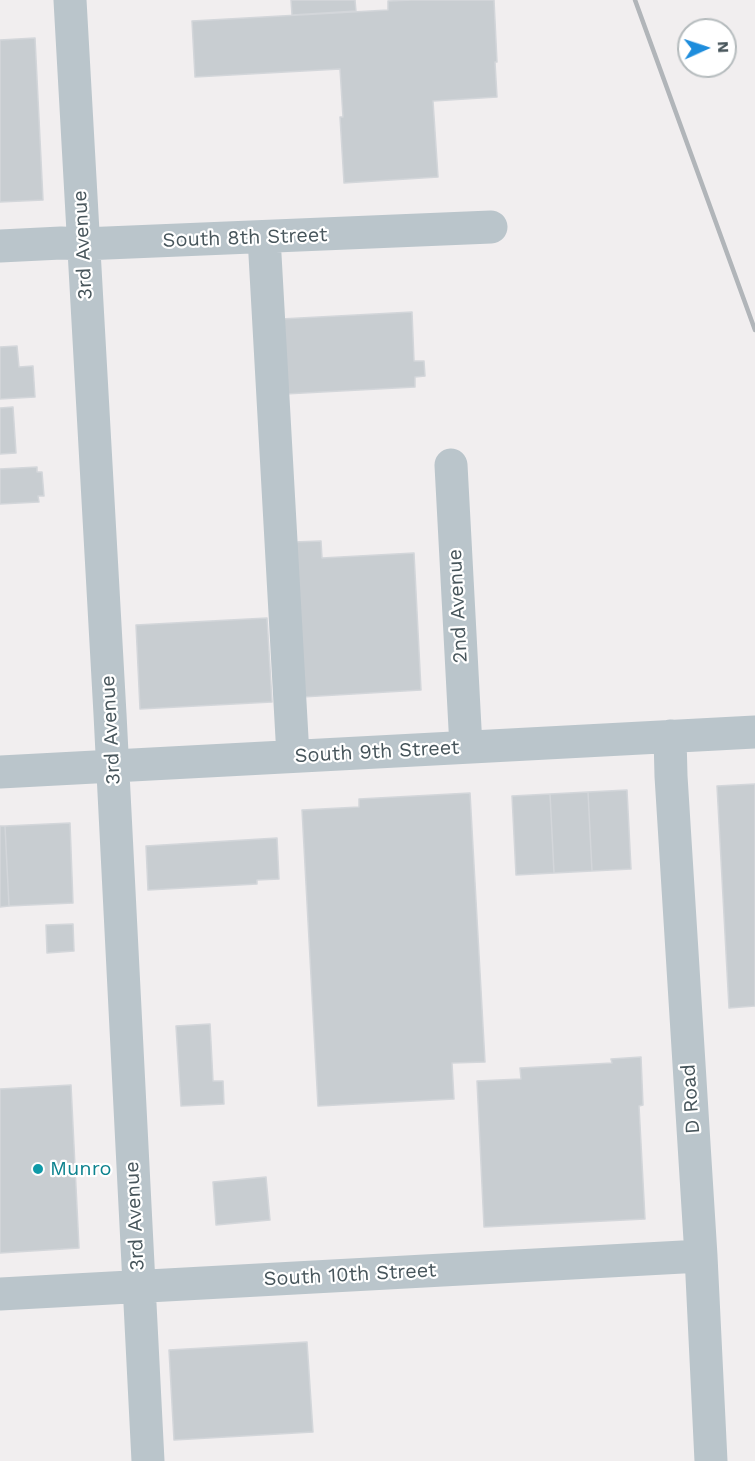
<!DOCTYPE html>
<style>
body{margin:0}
#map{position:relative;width:755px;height:1461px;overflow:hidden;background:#f1eeef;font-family:"Work Sans",sans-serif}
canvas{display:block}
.north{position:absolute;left:677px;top:18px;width:60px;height:60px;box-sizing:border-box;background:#fff;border:2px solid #b5bbbd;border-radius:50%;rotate:87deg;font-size:16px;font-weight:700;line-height:24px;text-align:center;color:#47555b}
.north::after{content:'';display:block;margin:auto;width:21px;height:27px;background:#1e8ddc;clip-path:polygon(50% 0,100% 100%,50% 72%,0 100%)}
</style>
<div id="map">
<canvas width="755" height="1461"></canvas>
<div class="north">N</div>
</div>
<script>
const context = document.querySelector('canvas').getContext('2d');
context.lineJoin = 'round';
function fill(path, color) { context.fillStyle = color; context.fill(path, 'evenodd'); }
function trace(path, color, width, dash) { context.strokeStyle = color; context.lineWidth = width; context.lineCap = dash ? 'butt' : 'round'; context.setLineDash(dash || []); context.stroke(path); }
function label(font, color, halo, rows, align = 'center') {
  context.font = font + ' "Work Sans",sans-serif'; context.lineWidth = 4.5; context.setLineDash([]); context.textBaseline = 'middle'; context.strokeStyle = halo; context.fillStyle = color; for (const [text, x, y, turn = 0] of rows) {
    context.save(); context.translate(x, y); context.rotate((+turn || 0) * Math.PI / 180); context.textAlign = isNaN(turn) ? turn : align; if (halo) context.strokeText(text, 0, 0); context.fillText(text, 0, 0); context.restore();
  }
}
const building = new Path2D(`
 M291 0H355L356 11 292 15Z
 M413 0H494L497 62H495L497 97 433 101 438 177 344 183 340 117H343L340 69 195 77 192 21 388 10V1Z
 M35 38 43 200 0 202V40Z
 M412 312 414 361H424L425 376 415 377V387L285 394 281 319Z
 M17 346 19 367 33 366 35 397 0 399V347Z
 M13 407 16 453 0 454V408Z
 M37 467V472H42L44 496H38L39 502 0 504V469Z
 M321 541 322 558 414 553 421 690 302 697 294 542Z
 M267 618 272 702 140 709 136 625Z
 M755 784V1006L729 1008 717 786Z
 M627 790 631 869 592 871 588 792Z
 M588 792 592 871 554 873 550 794Z
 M470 793 485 1062 452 1063 454 1099 318 1106 302 810 359 807V799Z
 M550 794 554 873 516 875 512 796Z
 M70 823 73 903 9 906 5 826Z
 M0 826H5L9 906 0 907Z
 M277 838 279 879 257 880V884L148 890 146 846Z
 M73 924 74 951 47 953 46 925Z
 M210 1024 213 1081H223L224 1104 181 1106 176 1026Z
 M641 1057 643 1105 639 1106 645 1219 484 1227 477 1081 521 1079 520 1068 612 1063 611 1059Z
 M71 1085 79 1248 0 1253V1089Z
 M266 1177 270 1220 216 1225 213 1182Z
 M307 1342 313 1432 174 1440 169 1350Z`);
fill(building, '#c8cdd1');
trace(building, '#d3d6da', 1.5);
trace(new Path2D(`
 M70 0 110 714 148 1461
 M264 237 293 756
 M0 246 61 243 83 244 491 227
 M451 465 466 747
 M670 736 671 776 701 1256 711 1461
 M0 772 755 732
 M0 1294 701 1256`), '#bac5cb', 33);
trace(new Path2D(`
 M635 0 755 330`), '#b1b5b9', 4.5);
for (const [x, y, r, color] of [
 [38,1169,6,"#0f9aa8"]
]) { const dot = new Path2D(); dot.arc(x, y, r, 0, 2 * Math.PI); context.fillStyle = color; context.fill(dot); trace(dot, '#fff', 2); }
label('20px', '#47555b', '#fff', [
 ["South 8th Street",245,238,-2],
 ["3rd Avenue",83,245,-93],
 ["2nd Avenue",458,606,-93],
 ["3rd Avenue",111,730,-93],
 ["South 9th Street",377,752,-3],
 ["D Road",691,1099,-94],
 ["3rd Avenue",135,1216,-93],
 ["South 10th Street",350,1275,-3]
]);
label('20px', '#0d838f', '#fff', [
 ["Munro",50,1169]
], 'left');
</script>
